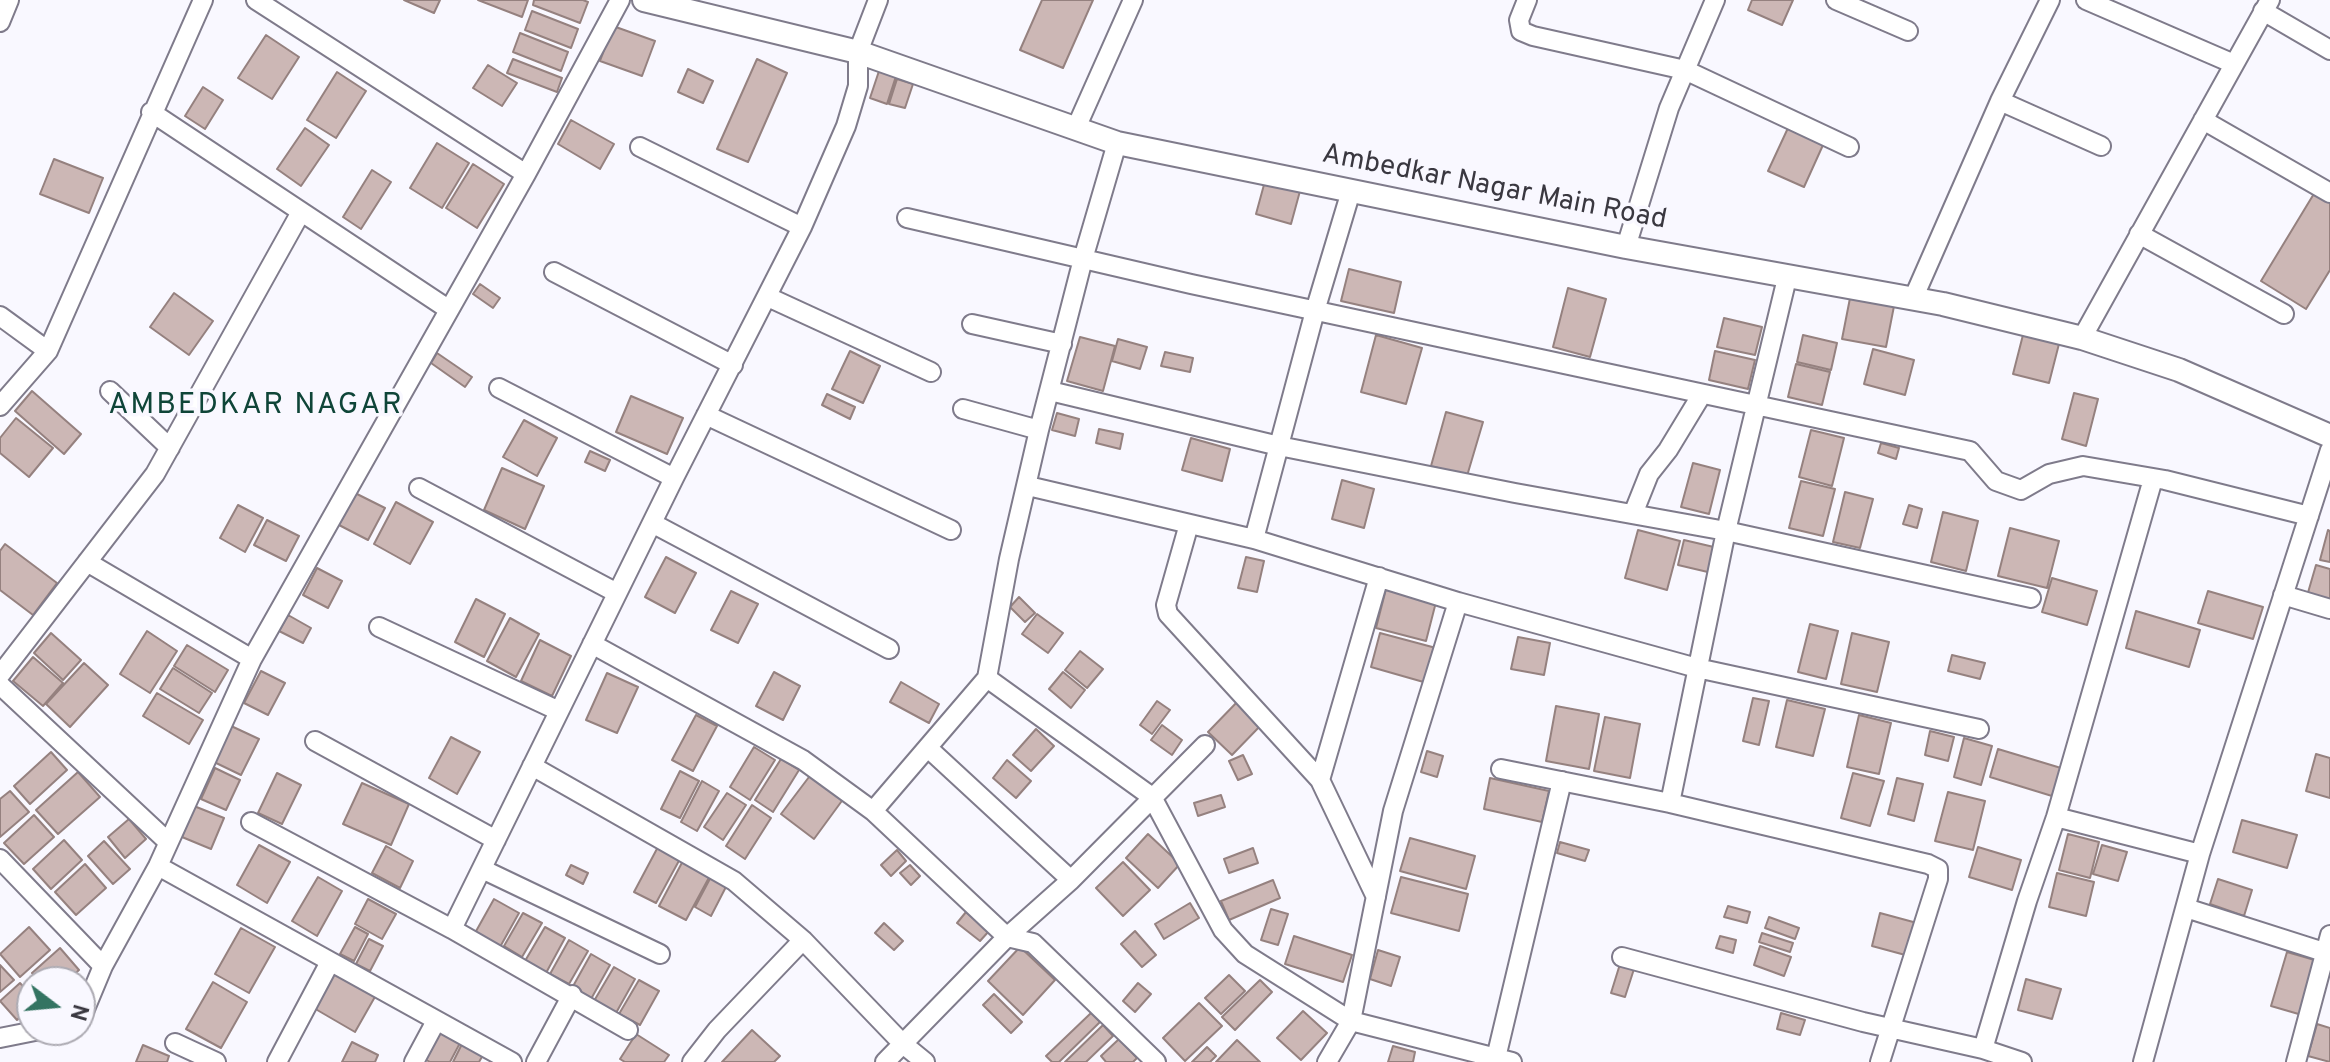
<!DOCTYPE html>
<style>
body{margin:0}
#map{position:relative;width:2330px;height:1062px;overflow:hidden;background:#f9f8ff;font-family:Overpass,sans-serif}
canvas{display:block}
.north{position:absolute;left:16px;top:966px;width:80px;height:80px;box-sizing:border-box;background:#f9f8ff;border:2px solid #adabb3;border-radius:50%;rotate:106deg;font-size:22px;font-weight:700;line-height:32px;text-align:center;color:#3a3840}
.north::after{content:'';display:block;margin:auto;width:28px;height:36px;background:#347462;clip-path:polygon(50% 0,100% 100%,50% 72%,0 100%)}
</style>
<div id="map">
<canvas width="2330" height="1062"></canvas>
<div class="north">N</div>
</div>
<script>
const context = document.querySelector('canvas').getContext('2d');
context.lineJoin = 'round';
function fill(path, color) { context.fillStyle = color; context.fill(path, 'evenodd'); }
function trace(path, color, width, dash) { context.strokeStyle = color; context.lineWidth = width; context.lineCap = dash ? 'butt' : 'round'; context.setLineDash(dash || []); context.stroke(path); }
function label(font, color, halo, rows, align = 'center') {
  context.font = font + ' Overpass,sans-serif'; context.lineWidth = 7; context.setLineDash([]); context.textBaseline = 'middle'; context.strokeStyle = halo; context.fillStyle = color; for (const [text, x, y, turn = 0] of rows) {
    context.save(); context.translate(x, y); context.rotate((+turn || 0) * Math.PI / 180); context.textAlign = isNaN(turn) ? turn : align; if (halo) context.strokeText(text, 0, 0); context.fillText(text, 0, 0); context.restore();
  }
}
const building = new Path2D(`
 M404 0H440L434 13Z
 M478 0H528L522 17Z
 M534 0H583L588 2 580 23 533 5Z
 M1042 0H1093L1063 68 1020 50Z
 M1752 0H1793L1782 25 1748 10Z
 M532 11 578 29 571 48 525 30Z
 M613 26 655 41 642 76 600 61Z
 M520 33 568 52 561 71 513 52Z
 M266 35 299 57 272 99 238 78Z
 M513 59 562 78 557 92 507 73Z
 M757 59 787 73 748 162 717 149Z
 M488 65 517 83 502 106 473 88Z
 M880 68 897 73 887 104 870 98Z
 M688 69 713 81 703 103 678 92Z
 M337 72 366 91 336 138 307 120Z
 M897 79 913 84 905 108 889 104Z
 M203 87 223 100 205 129 185 116Z
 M571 120 614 144 600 169 558 144Z
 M305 128 329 145 301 186 277 169Z
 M1788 128 1823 145 1804 187 1768 171Z
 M437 143 469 163 442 208 410 188Z
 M54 159 103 178 89 213 40 194Z
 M473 164 504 184 477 228 446 208Z
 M372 170 391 182 361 229 343 217Z
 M1265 181 1300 191 1291 224 1256 214Z
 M2315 192 2330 201V270L2306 309 2261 281Z
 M1349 269 1401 282 1394 313 1341 301Z
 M480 284 500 298 493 308 473 294Z
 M1568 288 1606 299 1590 357 1553 347Z
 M174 293 213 321 189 355 150 327Z
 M1851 293 1895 301 1886 347 1842 339Z
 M1724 318 1762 327 1755 355 1717 347Z
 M2024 331 2060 340 2049 383 2013 374Z
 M1376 335 1422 348 1406 404 1361 392Z
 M1803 335 1837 343 1831 370 1797 362Z
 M1080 337 1115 346 1103 391 1067 381Z
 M1118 339 1147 347 1140 369 1112 361Z
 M1873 349 1914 360 1905 395 1864 384Z
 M850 351 880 366 863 403 832 389Z
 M1715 351 1755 360 1748 389 1709 380Z
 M1165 352 1193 358 1190 372 1161 366Z
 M437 353 472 377 465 387 431 363Z
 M1796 364 1830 372 1822 405 1788 397Z
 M32 391 81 434 64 454 15 411Z
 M2074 393 2098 399 2086 446 2062 439Z
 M827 394 855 407 850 419 822 405Z
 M631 396 683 418 667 454 616 432Z
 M1446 412 1483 422 1467 476 1431 466Z
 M1057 413 1079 419 1075 436 1052 430Z
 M16 418 53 448 29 477 0 453V438Z
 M524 420 557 438 537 476 503 457Z
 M1099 429 1123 434 1120 449 1096 443Z
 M1811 430 1844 438 1832 486 1799 477Z
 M1191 438 1230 449 1222 481 1182 470Z
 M1881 443 1899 448 1896 459 1878 453Z
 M590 451 610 460 605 471 585 462Z
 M1693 463 1720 470 1709 514 1681 507Z
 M502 468 544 486 525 529 484 510Z
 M1342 480 1374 489 1364 528 1332 519Z
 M1801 481 1835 489 1823 536 1789 528Z
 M1845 492 1873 499 1860 548 1833 542Z
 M355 493 385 508 368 540 339 525Z
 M396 502 433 522 410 564 374 544Z
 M238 505 263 518 245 552 220 538Z
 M1909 505 1922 509 1917 528 1903 524Z
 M1943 512 1978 521 1966 571 1931 562Z
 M267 520 299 536 286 561 254 545Z
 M2010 528 2059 541 2047 588 1998 576Z
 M1638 530 1680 541 1667 590 1625 578Z
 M2328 530 2330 531V562L2320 560Z
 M1684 540 1718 548 1712 573 1678 565Z
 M5 544 57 583 33 615 0 590V551Z
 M666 557 696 573 675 613 645 597Z
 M1246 557 1264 561 1257 592 1238 588Z
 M2316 565 2330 569V603L2307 596Z
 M317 568 342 581 328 608 303 595Z
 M2052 578 2097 591 2087 625 2042 612Z
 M1386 589 1436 602 1426 641 1376 628Z
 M731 591 758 604 738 643 711 630Z
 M2208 591 2263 607 2253 639 2198 623Z
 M1019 597 1035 613 1025 622 1010 607Z
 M476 599 505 614 484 657 455 642Z
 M2136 611 2200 630 2189 667 2126 648Z
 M1037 614 1063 633 1048 653 1022 634Z
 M288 615 311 628 303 643 279 631Z
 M510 618 539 634 516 677 487 661Z
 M1810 624 1838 631 1826 679 1798 672Z
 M147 631 177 651 150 693 120 674Z
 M51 633 81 660 63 680 34 653Z
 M1380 633 1436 648 1427 683 1371 667Z
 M1852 633 1889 642 1877 692 1841 684Z
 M1518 637 1550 643 1544 675 1511 669Z
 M540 640 571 656 552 696 521 681Z
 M187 645 228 670 215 692 174 666Z
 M1080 651 1103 669 1087 688 1065 670Z
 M1952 655 1985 663 1980 679 1948 671Z
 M33 657 63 683 43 706 13 681Z
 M84 663 108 685 70 727 46 704Z
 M173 668 212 693 199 713 160 689Z
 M261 671 285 683 268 715 244 703Z
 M774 672 800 686 783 720 756 706Z
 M1063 672 1085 690 1071 708 1049 689Z
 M607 673 638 687 617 733 586 720Z
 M901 682 939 704 929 723 890 702Z
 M157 693 203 720 189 744 143 716Z
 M1753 698 1769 701 1759 745 1743 741Z
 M1239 700 1263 723 1232 755 1208 732Z
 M1787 700 1825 709 1813 756 1776 747Z
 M1157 701 1170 710 1152 734 1140 725Z
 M1556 706 1599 714 1589 769 1546 761Z
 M696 715 717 726 693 771 672 760Z
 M1859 715 1891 723 1879 774 1847 767Z
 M1605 717 1640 724 1630 778 1594 771Z
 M229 725 259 739 241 775 212 761Z
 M1162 725 1182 740 1172 755 1151 740Z
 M1036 729 1054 746 1031 771 1013 755Z
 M1930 731 1954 737 1948 761 1925 755Z
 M451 737 480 752 457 794 429 778Z
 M1964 738 1992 746 1981 785 1954 777Z
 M754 747 775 760 750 800 730 787Z
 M1998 749 2061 768 2052 796 1990 777Z
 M1427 751 1443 756 1437 777 1421 772Z
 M51 752 67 770 30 804 14 786Z
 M2316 754 2330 758V798L2306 791Z
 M1243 755 1252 774 1238 780 1229 761Z
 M781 759 799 770 773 812 755 800Z
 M1007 760 1031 781 1016 798 993 778Z
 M215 768 240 780 226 810 201 799Z
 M680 771 699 781 680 818 661 809Z
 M78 772 100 797 58 834 36 810Z
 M277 773 301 785 282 824 258 813Z
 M812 773 844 798 814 839 781 814Z
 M1853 773 1884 781 1870 826 1841 818Z
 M1490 778 1549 791 1542 822 1484 809Z
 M1897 778 1923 784 1914 821 1888 814Z
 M702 781 719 791 697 831 681 822Z
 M362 783 409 804 391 845 343 824Z
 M10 791 29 812 0 837V799Z
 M1948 792 1985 801 1973 850 1935 841Z
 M727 793 746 805 723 840 704 827Z
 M1221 795 1225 807 1198 816 1194 803Z
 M752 805 771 818 745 859 726 846Z
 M194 806 224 818 211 849 182 837Z
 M34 815 54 837 24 864 4 843Z
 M129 819 146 839 125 858 108 837Z
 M2242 820 2297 835 2287 868 2233 852Z
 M1148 834 1180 864 1158 888 1126 858Z
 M2068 834 2099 842 2090 878 2059 870Z
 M1410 838 1475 856 1466 889 1400 871Z
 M64 840 82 860 51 889 33 869Z
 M104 841 130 869 113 884 88 856Z
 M1560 842 1589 850 1585 861 1557 853Z
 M259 845 290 862 267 903 237 885Z
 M659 845 681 857 656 903 634 892Z
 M2102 845 2127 852 2118 881 2093 874Z
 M386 846 413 861 400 888 372 873Z
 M1978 847 2021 860 2012 890 1969 877Z
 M1253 848 1258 863 1229 873 1224 859Z
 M897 850 906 861 891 876 881 865Z
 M685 857 712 872 686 920 659 906Z
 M1123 862 1150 890 1123 916 1096 888Z
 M85 864 106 888 76 915 55 892Z
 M571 865 588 873 583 884 566 875Z
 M910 865 920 876 911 885 900 873Z
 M713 873 729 881 711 916 695 907Z
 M2057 873 2094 882 2086 916 2049 907Z
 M318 877 342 891 317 936 292 921Z
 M1401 877 1468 894 1459 931 1391 913Z
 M2218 879 2252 890 2244 916 2210 904Z
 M1273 880 1280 898 1229 920 1221 901Z
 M368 899 396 914 382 939 355 924Z
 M494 899 519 913 500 947 475 933Z
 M1190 903 1199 918 1164 939 1155 924Z
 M1728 906 1750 912 1747 923 1724 917Z
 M1271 909 1288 914 1278 945 1261 940Z
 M966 912 989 931 980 941 957 923Z
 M523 913 542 923 522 957 504 946Z
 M1880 913 1917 923 1909 956 1872 946Z
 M1769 917 1799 928 1795 939 1765 928Z
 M884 923 903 941 894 950 875 933Z
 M29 927 50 950 20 977 0 954Z
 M355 927 368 934 354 961 340 954Z
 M545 927 565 938 546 973 525 961Z
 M241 928 275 947 249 993 215 974Z
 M1135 931 1156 955 1142 967 1121 944Z
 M1762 933 1793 943 1790 952 1759 942Z
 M1294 936 1352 955 1343 982 1285 964Z
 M1720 936 1736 940 1733 953 1716 948Z
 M369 939 383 946 370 971 356 964Z
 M569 940 588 951 569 984 550 974Z
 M1760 946 1791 957 1784 976 1754 965Z
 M1020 947 1055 980 1023 1015 988 981Z
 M60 948 79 970 66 982H40L32 973Z
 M1378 950 1400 957 1391 986 1370 979Z
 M2287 952 2318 961 2302 1015 2271 1006Z
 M591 954 610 965 591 999 572 988Z
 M1620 964 1634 969 1625 997 1611 993Z
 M0 965 14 980 0 992Z
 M614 967 635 979 616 1013 594 1001Z
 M333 971 376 995 355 1032 312 1007Z
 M1229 975 1245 991 1221 1014 1205 998Z
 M2026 979 2061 989 2052 1019 2018 1010Z
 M639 980 659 991 640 1025 619 1014Z
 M1260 980 1272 992 1235 1030 1222 1017Z
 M213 982 247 1002 221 1048 186 1029Z
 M20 983 32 996V1006L17 1020 0 1001Z
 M1138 983 1151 994 1135 1012 1123 1001Z
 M994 994 1022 1022 1011 1033 983 1005Z
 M1199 1003 1222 1026 1185 1061 1163 1038Z
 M1303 1011 1327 1033 1301 1060 1277 1038Z
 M1091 1013 1100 1022 1059 1062H1052L1046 1056Z
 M1781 1013 1805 1020 1800 1035 1777 1029Z
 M2317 1024 2330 1028V1062L2308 1056Z
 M1103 1025 1113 1036 1086 1062H1065Z
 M435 1030 460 1043 450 1062H430L421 1057Z
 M752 1030 780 1056 774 1062H722Z
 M636 1034 669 1055 664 1062H625L620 1059Z
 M1119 1039 1137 1058 1133 1062H1106L1101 1056Z
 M1237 1040 1260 1062H1216Z
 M352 1042 378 1055 375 1062H342Z
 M462 1044 483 1055 479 1062H453Z
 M143 1045 169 1056 167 1062H136Z
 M1393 1046 1415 1052 1413 1062H1388Z
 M1207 1047 1216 1056 1210 1062H1192Z`);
fill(building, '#ccb7b5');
trace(building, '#95817f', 2);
const minor = new Path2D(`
 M256 0 526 174
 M1527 0 1519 20 1521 31 1533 36 1685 70 1849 147
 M1836 0 1908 31
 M2086 0 2234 64
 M2263 11 2330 50
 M0 22 9 0
 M2000 101 2101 146
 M151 112 448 309
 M2203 120 2330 193
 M1076 128 1133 0
 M640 147 802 227
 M907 218 1191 284 1970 451 1996 481 2021 490 2049 474 2083 466 2165 480 2309 516
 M2139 234 2284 314
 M1626 247 1669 108 1715 0
 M554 272 733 365
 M768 297 931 372
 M1913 299 2000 101 2050 0
 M0 316 48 351
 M972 324 1062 344
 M2082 338 2270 0
 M499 388 674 478
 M110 391 170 448
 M1050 391 1279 446 1515 493 1726 531 2031 598
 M0 406 48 351 203 0
 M963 409 1039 430
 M706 415 951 530
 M1028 486 1254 539 1458 602 1697 668 1979 729
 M419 488 617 593
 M1633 514 1649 474 1668 450 1702 394
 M652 523 889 649
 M1189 524 1166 605 1168 614 1320 780
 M1254 539 1315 311 1351 191
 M87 562 252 659
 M2283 595 2330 609
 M379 627 559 711
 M592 644 803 760 873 811 1007 937 1033 943 1156 1062
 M0 675 155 474 301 212
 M987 678 1152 797 1223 930 1245 954 1351 1021 1512 1062
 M0 685 168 842
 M315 741 496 840
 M928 748 1071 880
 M532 766 734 881 803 940 903 1044 925 1062
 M1501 769 1670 803 1928 864 1938 869V879L1880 1062
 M1670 803 1726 531 1787 278
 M873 811 987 678 1009 559 1039 430 1083 259 1117 143
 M2056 817 2200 854
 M251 822 452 929 628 1030
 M0 859 103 966
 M158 866 512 1062
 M482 869 660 954
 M1376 897 1320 780 1379 577
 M2186 908 2330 954
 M452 929 674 478 802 227 846 126 858 86V52L878 0
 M1622 957 1863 1022 1983 1049 2022 1062
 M80 1021 103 966 158 866 252 659 526 174 620 0
 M0 1038 40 1030
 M175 1043 216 1062
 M1983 1049 2027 901 2056 817 2153 479
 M277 1062 330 962
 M414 1062 436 1021
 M536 1062 572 995
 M692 1062 717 1030 803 940
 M885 1062 1007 937 1071 880 1205 745
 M1327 1062 1351 1021 1393 811 1458 602
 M1495 1062 1562 781
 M2143 1062 2200 854 2330 450
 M2296 1062 2330 935`);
const tertiary = new Path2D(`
 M644 0 858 52 1117 143 1626 247 1943 304 2082 338 2179 370 2330 436`);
trace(minor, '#7f7b8b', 22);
trace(tertiary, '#7f7b8b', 26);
trace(minor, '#fff', 18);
trace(tertiary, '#fff', 22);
label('28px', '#3a3840', '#f9f8ff', [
 ["Ambedkar Nagar Main Road",1494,189,11]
]);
context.letterSpacing = '2px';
label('30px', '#0f4538', '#f9f8ff', [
 ["AMBEDKAR NAGAR",256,407]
]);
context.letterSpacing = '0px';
</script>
